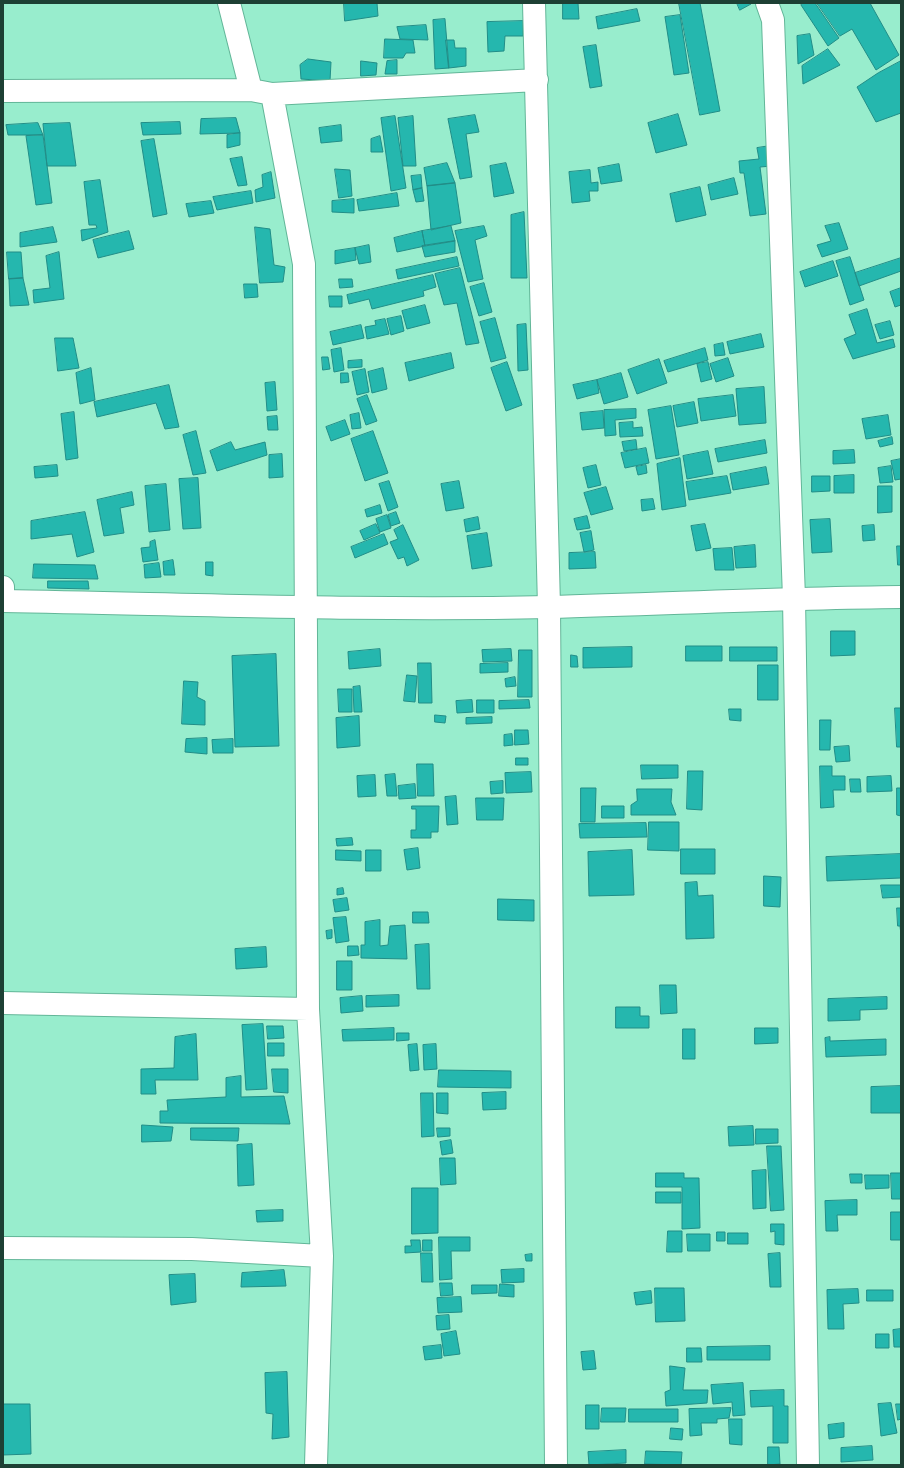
<!DOCTYPE html>
<style>
body{margin:0}
#map{position:relative;width:904px;height:1468px;overflow:hidden;background:#98edcd;font-family:Figtree,sans-serif}
canvas{display:block}
.frame{position:absolute;inset:0;border:4px solid #1d4034;pointer-events:none}
</style>
<div id="map">
<canvas width="904" height="1468"></canvas>
<div class="frame"></div>
</div>
<script>
const context = document.querySelector('canvas').getContext('2d');
context.lineJoin = 'round';
function fill(path, color) { context.fillStyle = color; context.fill(path, 'evenodd'); }
function trace(path, color, width, dash) { context.strokeStyle = color; context.lineWidth = width; context.lineCap = dash ? 'butt' : 'round'; context.setLineDash(dash || []); context.stroke(path); }
const building = new Path2D(`
 M344 3H377L378 16 345 21Z
 M563 3H578L579 19H563Z
 M679 3H700L720 111 700 115Z
 M737 3H751V4L740 10Z
 M804 3H815L839 38 828 46 801 5Z
 M817 3H870L899 55 876 70 852 29 840 36Z
 M637 9 640 21 598 29 596 17Z
 M680 15 689 73 674 75 665 17Z
 M445 19 449 68 435 69 433 20Z
 M523 21V36H505L504 51 488 52 487 22Z
 M426 25 428 40 400 39 397 27Z
 M810 34 814 55 798 64 797 36Z
 M385 39 413 40 415 53H406L403 58H384Z
 M446 40H454L455 48H466V66L449 68Z
 M596 45 602 86 590 88 583 47Z
 M828 49 840 65 803 84 802 66Z
 M308 59 331 62 330 81 301 79 300 65Z
 M397 60V74H385L387 61Z
 M361 61 377 63 376 75 361 76Z
 M901 61V113L876 122 857 87 878 73Z
 M678 114 687 145 656 153 648 123Z
 M475 115 479 132 466 134 472 177 460 179 448 119Z
 M395 116 406 188 391 191 381 118Z
 M413 116 416 166H403L398 118Z
 M236 118 240 133 200 134 201 119Z
 M180 122 181 134 143 135 141 123Z
 M38 123 43 135H8L6 125Z
 M70 123 76 166H47L43 124Z
 M341 125 342 141 321 143 319 128Z
 M240 133V145L227 148V135Z
 M43 135 52 203 36 205 26 136Z
 M380 136 383 152H371V139Z
 M154 139 167 214 153 217 141 141Z
 M770 146 772 166 760 167 766 214 750 216 744 173H740L739 161 759 159 757 148Z
 M242 157 247 185 238 186 230 159Z
 M447 163 455 183 427 186 424 168Z
 M506 163 514 193 494 197 490 166Z
 M619 164 622 181 601 184 598 168Z
 M335 169 350 170 352 196 339 198Z
 M590 170 591 183 598 182V191H589L590 201 572 203 569 172Z
 M271 172 275 198 256 202 255 190 263 187 262 175Z
 M421 175 422 188 413 190 411 176Z
 M734 178 738 194 711 200 708 185Z
 M100 180 108 232 82 241 81 230 97 228 96 225H89L84 182Z
 M455 183 461 223 431 230 427 186Z
 M700 187 706 215 676 222 670 194Z
 M422 188 424 201 416 202 413 190Z
 M251 191 253 203 217 210 213 197Z
 M397 193 399 206 359 211 357 200Z
 M354 199V213L332 212V201Z
 M211 201 214 213 189 217 186 204Z
 M524 212 527 278H511V215Z
 M839 223 848 249 822 257 817 245 831 241 825 226Z
 M451 226 455 241 425 246 422 231Z
 M484 226 487 236 475 240 483 279 468 282 455 231Z
 M53 227 57 242 20 247V233Z
 M255 227 270 229 274 265 285 267 283 282 260 283Z
 M129 231 134 249 98 258 93 240Z
 M422 231 425 246 397 252 394 238Z
 M455 241V252L425 257 422 246Z
 M369 245 371 262 359 264 355 248Z
 M355 248 356 260 335 264V251Z
 M7 252H21L23 278 9 279Z
 M59 252 64 299 34 303 33 290 50 288 46 256Z
 M457 257 459 266 398 279 396 270Z
 M850 257 864 300 850 305 836 261Z
 M901 258V271L859 286 855 273Z
 M833 261 838 276 805 287 800 272Z
 M460 268 479 343 466 345 457 303 444 305 435 274Z
 M433 275 436 287 423 291 424 296 372 309 369 299 349 304 347 295Z
 M23 278 29 305 10 306 9 279Z
 M339 279H352L353 287 340 288Z
 M484 283 492 312 479 316 470 287Z
 M244 284H257L258 297 245 298Z
 M901 288V305L895 307 890 292Z
 M329 296H342V307H330Z
 M425 305 430 323 407 329 402 311Z
 M867 309 877 343 893 339 895 347 853 359 844 339 856 334 849 315Z
 M401 316 404 331 391 335 387 319Z
 M495 318 506 358 491 362 480 322Z
 M385 319 389 334 367 339 365 327 376 325 375 321Z
 M890 321 894 335 880 339 875 325Z
 M526 324 528 370 518 371 517 325Z
 M361 325 364 338 333 345 330 332Z
 M761 334 764 347 730 354 727 342Z
 M55 338H73L79 368 58 371Z
 M723 343 725 355 715 356 714 345Z
 M341 348 344 370 334 372 331 350Z
 M705 348 708 360 668 372 664 361Z
 M451 353 454 368 409 381 405 363Z
 M322 357H328L330 369 323 370Z
 M728 358 734 376 716 382 710 364Z
 M659 359 667 383 637 394 628 370Z
 M362 360V367L348 368V361Z
 M507 362 522 405 506 411 491 368Z
 M708 362 712 379 701 382 697 364Z
 M91 368 95 400 80 404 76 373Z
 M383 368 387 389 372 393 368 372Z
 M365 369 369 392 357 395 352 372Z
 M341 373H348L349 382 341 383Z
 M621 373 628 397 604 404 597 380Z
 M597 380 599 393 577 399 573 385Z
 M275 382 277 410 267 411 265 383Z
 M169 385 179 427 165 429 156 403 97 417 94 402Z
 M764 387 766 423 739 425 736 389Z
 M367 395 377 421 366 425 357 399Z
 M733 395 736 416 701 421 698 399Z
 M694 402 698 423 677 427 673 406Z
 M671 406 679 455 656 459 648 410Z
 M636 409V418L615 420 616 435 605 436 604 410Z
 M603 411 604 428 582 430 580 413Z
 M74 412 78 458 66 460 61 414Z
 M359 413 361 428 352 429 350 415Z
 M888 415 891 435 866 439 862 419Z
 M277 416 278 430H268L267 417Z
 M345 420 350 434 331 441 326 427Z
 M633 422V428L642 427 643 436 620 437 619 423Z
 M196 431 206 473 193 475 183 435Z
 M373 431 388 473 365 481 351 439Z
 M892 437 893 444 880 447 878 441Z
 M636 440 637 449 624 451 622 442Z
 M765 440 767 453 718 462 715 449Z
 M231 442 235 450 265 442 267 455 217 471 210 451Z
 M646 448 649 463 625 468 621 453Z
 M854 450 855 463 833 464V451Z
 M708 451 713 474 687 479 683 456Z
 M282 454 283 477 269 478V455Z
 M680 458 686 506 662 510 657 464Z
 M901 459V479L895 480 891 461Z
 M57 465 58 476 35 478 34 467Z
 M596 465 601 485 588 488 583 468Z
 M646 465 647 473 638 475 636 467Z
 M891 466 893 482 880 483 878 468Z
 M766 467 769 484 733 490 730 474Z
 M854 475V493H834V476Z
 M727 476 731 493 689 500 686 482Z
 M812 476H830V491L812 492Z
 M198 478 201 528 183 529 179 479Z
 M389 481 398 507 388 511 379 484Z
 M459 481 464 508 446 511 441 484Z
 M166 484 170 530 149 532 145 486Z
 M878 486H892V512L878 513Z
 M606 487 613 509 591 515 584 493Z
 M132 492 134 505 120 508 124 533 104 536 97 500Z
 M653 499 655 509 642 511 641 500Z
 M380 505 382 513 367 517 365 510Z
 M85 512 94 552 77 557 72 534 31 539V521Z
 M396 512 400 523 391 526 388 515Z
 M387 515 391 528 380 532 376 519Z
 M587 516 590 528 577 530 574 519Z
 M478 517 480 529 466 532 464 520Z
 M830 519 832 552 812 553 810 520Z
 M376 524 380 533 364 540 360 531Z
 M705 524 711 548 696 551 691 526Z
 M403 525 419 560 407 566 404 557 398 559 390 542 398 539 394 530Z
 M874 525 875 540 863 541 862 526Z
 M591 531 594 550 584 552 580 533Z
 M487 533 492 566 472 569 467 536Z
 M384 534 388 544 355 558 351 547Z
 M155 540 158 560 143 562 141 548 150 547V542Z
 M755 545 756 567 736 568 734 547Z
 M897 546H901V565H898Z
 M732 548 734 570H715L713 549Z
 M595 552 596 568 569 569V553Z
 M173 560 175 575H164L163 562Z
 M206 562H213V576L206 575Z
 M159 563 161 577 145 578 144 565Z
 M34 564 95 565 98 579 33 578Z
 M48 581H88L89 589 48 588Z
 M831 631H855V655L831 656Z
 M686 646H722V661H686Z
 M632 647V667L583 668V648Z
 M730 647H777V661H730Z
 M380 649 381 666 349 669 348 652Z
 M511 649 512 661 483 662 482 650Z
 M519 650H532V697H518Z
 M276 654 279 746 235 747 232 656Z
 M571 655 577 656 578 667H571Z
 M418 663H431L432 703H419Z
 M508 663V672L480 673V664Z
 M758 665H778V700H758Z
 M407 675 417 676 415 702 404 701Z
 M515 677 516 686 506 687 505 679Z
 M184 681 198 682 197 697 205 701V725L182 724Z
 M360 686 362 712H354L353 687Z
 M338 689H352V712H339Z
 M472 700 473 712 457 713 456 701Z
 M477 700H494V713H477Z
 M529 700 530 708 499 709V701Z
 M895 708H901V747H897Z
 M729 709H741V721L730 720Z
 M435 715 446 716 445 723 435 722Z
 M359 716 360 746 337 748 336 718Z
 M492 717V723L466 724V718Z
 M820 720H831L830 750H820Z
 M515 730H528L529 744 515 745Z
 M512 734 513 745 504 746V735Z
 M207 738V754L185 752 186 739Z
 M233 739V753H213L212 740Z
 M849 746 850 761 836 762 834 747Z
 M516 758H528V765H516Z
 M417 764H433L434 796H418Z
 M641 765H678V778L642 779Z
 M820 766H832V776H845V790H833L834 807 821 808Z
 M688 771H703L702 810 687 809Z
 M531 772 532 792 506 793 505 773Z
 M395 774 397 796H387L385 775Z
 M375 775 376 796 358 797 357 776Z
 M891 776 892 791 867 792V777Z
 M850 779H860L861 792H851Z
 M503 781V793L491 794 490 782Z
 M415 784 416 798 399 799 398 786Z
 M581 788H596L595 822H581Z
 M897 788H901V816L897 815Z
 M637 789H672L671 802 676 815H631V805L637 801Z
 M456 796 458 824 447 825 445 797Z
 M476 798H504L503 820H477Z
 M412 806H439L438 832H431V838H411V830H416V809H412Z
 M602 806H624V818H602Z
 M649 822H679V851L648 850Z
 M646 823 647 837 580 838 579 824Z
 M352 838 353 845 337 846 336 839Z
 M418 848 420 868 407 870 404 850Z
 M681 849H715V874H681Z
 M336 850 361 851V861L336 860Z
 M366 850H381V871H366Z
 M632 850 634 895 589 896 588 852Z
 M901 854V878L827 881 826 857Z
 M764 876 781 877 780 907 764 906Z
 M697 882 698 896 713 895 714 938 686 939 685 883Z
 M881 885H901V897L883 898Z
 M343 888 344 894 337 895V889Z
 M347 898 349 910 335 912 333 900Z
 M498 899 534 900V921L498 920Z
 M897 908H901V935L900 926H898Z
 M413 912H428L429 923H413Z
 M346 917 349 941 336 943 333 918Z
 M380 920V946L388 945 390 926 405 925 407 959 361 958V945H365V922Z
 M332 930V938L327 939 326 931Z
 M429 944 430 989H417L415 945Z
 M348 946H358L359 955 348 956Z
 M266 947 267 967 236 969 235 949Z
 M337 961H352V990H337Z
 M660 985H676L677 1013 661 1014Z
 M399 995V1006L366 1007V996Z
 M362 996 363 1011 341 1013 340 998Z
 M887 997V1009L860 1010V1020L828 1021V999Z
 M616 1007H640V1016H649V1028H616Z
 M263 1024 267 1089 246 1090 242 1025Z
 M267 1026H283L284 1038 268 1039Z
 M394 1028V1040L343 1041 342 1030Z
 M755 1028H778V1043L755 1044Z
 M683 1029H695V1059H683Z
 M397 1033H409V1040L397 1041Z
 M196 1034 198 1080H155L156 1094H141V1069L174 1068 175 1037Z
 M830 1037V1041L886 1039V1055L826 1057 825 1038Z
 M268 1043H284V1056H268Z
 M417 1044 419 1070 410 1071 408 1045Z
 M436 1044 437 1069 424 1070 423 1045Z
 M272 1069H288V1093L274 1092Z
 M439 1070 511 1071V1088L438 1087Z
 M241 1076V1097L284 1096 290 1124 160 1123V1111H168L167 1100 226 1097V1078Z
 M901 1086V1113H871V1087Z
 M506 1092V1109L483 1110 482 1093Z
 M421 1093H433L434 1136 422 1137Z
 M437 1093H448V1114L437 1113Z
 M142 1125 173 1127 171 1141 142 1142Z
 M753 1126 754 1145 729 1146 728 1127Z
 M191 1128H239L238 1141 191 1140Z
 M437 1128H450V1136L438 1137Z
 M756 1129H778V1143L756 1144Z
 M451 1140 453 1153 442 1155 440 1142Z
 M252 1144 254 1185 238 1186 237 1145Z
 M767 1146H781L784 1210 771 1211Z
 M440 1158H455L456 1184 441 1185Z
 M766 1170V1208L753 1209 752 1171Z
 M656 1173H684V1178H699L700 1228 682 1229V1187H656Z
 M891 1173H901V1199H892Z
 M850 1174H862V1183H851Z
 M865 1175H889V1188L866 1189Z
 M412 1188H438V1233L412 1234Z
 M656 1192H681V1203H656Z
 M857 1200V1215H837L838 1231H826L825 1201Z
 M283 1210V1221L257 1222 256 1211Z
 M891 1212H901V1240H891Z
 M771 1224H784V1245L775 1244V1231L771 1232Z
 M668 1231H682V1252H667Z
 M717 1232H725V1241H717Z
 M728 1233H748V1244H728Z
 M687 1234H710V1251H688Z
 M439 1237H470V1251H451L452 1279 440 1280Z
 M411 1240H420L421 1252 405 1253V1246H411Z
 M423 1240H432V1251H423Z
 M421 1253H432L433 1282H422Z
 M780 1253 781 1287H770L768 1254Z
 M532 1254V1261H526L525 1255Z
 M524 1269V1282L502 1283 501 1270Z
 M284 1270 286 1286 241 1287 242 1273Z
 M195 1274 196 1302 171 1305 169 1275Z
 M440 1283H452L453 1295 441 1296Z
 M500 1284 514 1285V1297L499 1296Z
 M472 1285H497V1293L472 1294Z
 M655 1288H684L685 1321 656 1322Z
 M858 1289 859 1303 843 1304 844 1329H828L827 1290Z
 M867 1290H893V1301H867Z
 M651 1291 652 1303 636 1305 634 1293Z
 M461 1297 462 1312 438 1313 437 1298Z
 M449 1315 450 1329 437 1330 436 1316Z
 M901 1329V1347H894L893 1330Z
 M456 1331 460 1354 444 1356 441 1334Z
 M876 1334H889V1348H876Z
 M441 1345 442 1358 425 1360 423 1347Z
 M770 1346V1360H707V1347Z
 M687 1348H701L702 1362H687Z
 M594 1351 596 1369 583 1370 581 1352Z
 M670 1366 685 1368 683 1390H708L707 1403 666 1406 665 1392 670 1390Z
 M287 1372 289 1437 272 1439 273 1414 266 1413 265 1373Z
 M743 1383 745 1415 733 1416 732 1402 713 1404 711 1385Z
 M784 1390V1406H788V1443H773V1406L751 1407 750 1391Z
 M891 1403 897 1433 881 1436 878 1404Z
 M3 1404H30L31 1454 3 1455Z
 M896 1404H901V1419L898 1420Z
 M586 1405H599V1429H586Z
 M602 1408H626L625 1422H601Z
 M731 1408 729 1418 717 1419V1423H701L702 1435 690 1436 689 1409Z
 M629 1409H678V1422H629Z
 M729 1419H742V1445L730 1444Z
 M844 1423V1437L829 1439 828 1425Z
 M671 1428 683 1429 682 1440 670 1439Z
 M872 1446 873 1460 841 1462V1448Z
 M768 1447H779L780 1464 768 1465Z
 M626 1450V1463L589 1465 588 1452Z
 M646 1451 682 1452 681 1465 645 1464Z`);
fill(building, '#25b7ae');
trace(building, '#218d87', 1);
const street = new Path2D(`
 M229 3 251 90
 M534 3 549 607 556 1465
 M767 3 773 20 794 598 808 1465
 M3 91 251 90 272 94 537 80
 M272 94 304 264 308 1009 322 1256 316 1465
 M3 587V601
 M3 1003 308 1009
 M3 1248 192 1249 322 1256`);
const secondary = new Path2D(`
 M3 601C185 604 367 611 549 607 666 604 784 598 901 597`);
trace(street, '#62b698', 24);
trace(secondary, '#62b698', 24);
trace(street, '#fff', 22);
trace(secondary, '#fff', 22);
</script>
